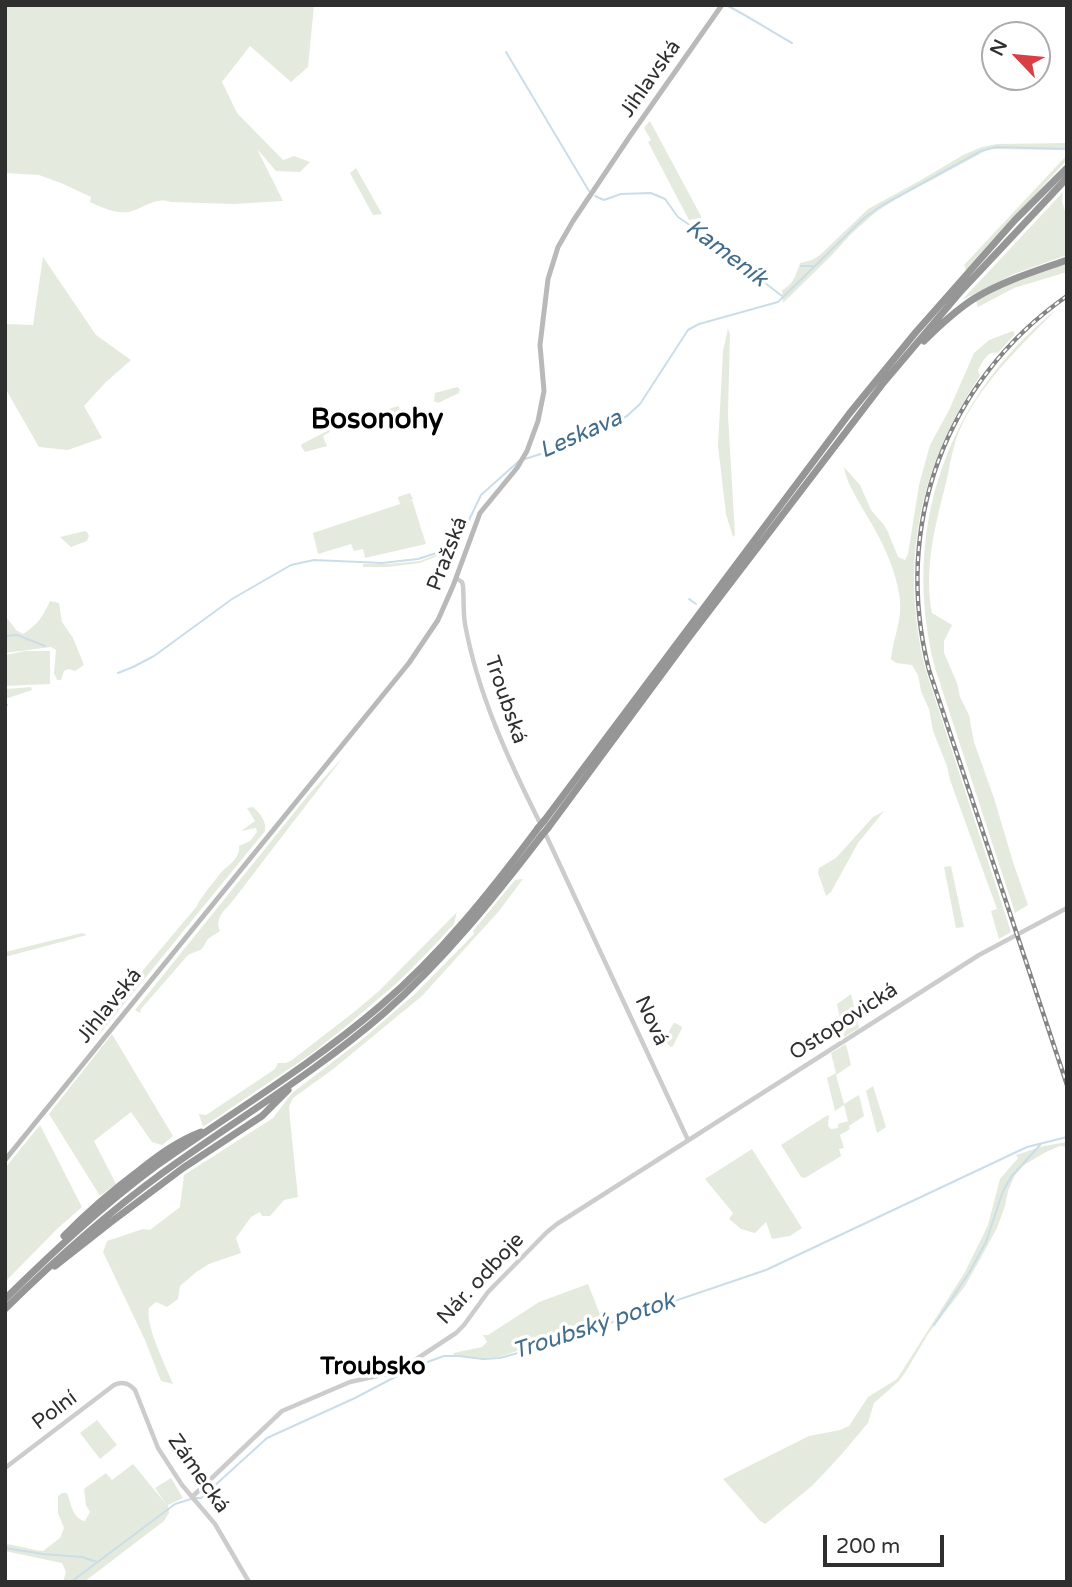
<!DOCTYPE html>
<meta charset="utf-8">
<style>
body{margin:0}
#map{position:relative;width:1072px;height:1587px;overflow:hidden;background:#fff;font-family:"Varela Round",sans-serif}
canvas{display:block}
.frame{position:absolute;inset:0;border:7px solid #2f2f2f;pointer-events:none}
.north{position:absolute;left:981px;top:21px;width:70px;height:70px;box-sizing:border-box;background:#fff;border:2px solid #acacac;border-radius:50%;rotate:296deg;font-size:19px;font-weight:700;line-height:28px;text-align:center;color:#2f2f2f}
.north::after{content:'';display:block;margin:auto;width:24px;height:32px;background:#d83e44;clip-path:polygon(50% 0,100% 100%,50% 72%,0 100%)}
.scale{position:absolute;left:823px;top:1535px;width:121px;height:32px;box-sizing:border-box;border:4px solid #2f2f2f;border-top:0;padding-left:9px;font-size:21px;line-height:24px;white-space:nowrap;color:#2f2f2f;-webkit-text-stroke:5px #fff;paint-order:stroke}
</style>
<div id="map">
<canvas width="1072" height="1587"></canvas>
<div class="frame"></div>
<div class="north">N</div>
<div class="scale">200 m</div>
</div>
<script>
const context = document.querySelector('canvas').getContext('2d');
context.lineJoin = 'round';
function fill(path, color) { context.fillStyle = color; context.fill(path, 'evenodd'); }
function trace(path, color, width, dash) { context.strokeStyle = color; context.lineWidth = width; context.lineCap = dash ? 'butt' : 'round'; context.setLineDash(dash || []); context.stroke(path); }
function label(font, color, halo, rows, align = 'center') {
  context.font = font + ' "Varela Round",sans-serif'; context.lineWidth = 7; context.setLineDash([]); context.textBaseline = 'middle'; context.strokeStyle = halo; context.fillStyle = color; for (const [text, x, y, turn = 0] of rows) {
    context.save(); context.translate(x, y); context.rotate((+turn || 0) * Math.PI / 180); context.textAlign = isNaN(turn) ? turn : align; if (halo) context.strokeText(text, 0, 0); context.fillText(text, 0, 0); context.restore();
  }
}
fill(new Path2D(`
 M5 5H314L308 67 291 82 250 46 222 82 237 113 283 160 294 156 310 162 300 172 276 171 257 149 283 201 234 204 170 202C155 196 142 210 128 212 115 214 101 207 90 202L91 197 61 183 39 175 5 173Z
 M650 121 702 218 689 220 648 142 651 140 644 128Z
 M1067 143V150L989 149 896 199 876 212 851 234 831 256 783 303 782 290C793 285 796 275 800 263L812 260 820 255 868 209 921 180 963 155 982 147 997 144Z
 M1067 155V160C1032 197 1000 236 967 274L964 265Z
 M356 168 382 214 373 215 350 173Z
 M1063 192 1062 201 1067 218V255L1014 274 962 300Z
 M43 257 96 335 131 360 106 382 84 406 102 438 68 450 39 447 5 388V324L33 325Z
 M1067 260V272L1014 288 978 307 975 298Z
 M1057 309C1021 346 978 385 958 434 951 453 949 472 944 491 934 530 924 572 932 613L952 625 944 641V653L957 683 960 697 969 715 974 742 994 798 1013 862 1028 905 1015 913 935 668C900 531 946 397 1057 309Z
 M728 328 730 335 728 415 735 535 733 537 726 514 718 446 723 351Z
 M1013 331 1015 334 998 353C987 350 983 362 978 370L980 376C919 466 899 564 926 671L1011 932 999 939 991 911 997 909 950 780 947 766 933 731 929 709 921 691 918 675 912 665 896 663 891 659C893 638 902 622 900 600 896 567 881 539 864 511 856 496 847 484 844 467L860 485 871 510 884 525 888 532 898 557 905 560 908 554 919 485 930 445 949 410 974 353 989 340Z
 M457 387 460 389 459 393 438 403 434 401 435 393Z
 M399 406 400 420 374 430 367 415Z
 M329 430 330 432 323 436 327 446 305 452 301 446 302 444Z
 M410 493 413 499 406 502 412 500 426 544 365 558 363 549 354 551 351 544 318 554 313 533 400 504 398 497Z
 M85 531 87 532 89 536 87 541 71 547 60 537Z
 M460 542 461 543 457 548 420 563 388 567H363V564H388L420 561 457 547Z
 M50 601 59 603 62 622 73 638 84 665 75 671 69 669 64 671 61 680H57L54 673 56 650 51 647 5 653V620L8 619 16 630 23 634C38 624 42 618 50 601Z
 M25 651H50V684L5 686V655Z
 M31 687 32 690 5 699V689Z
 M344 756 231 903C223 912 215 918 220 931L208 939 202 949 188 955 141 1009 140 1013 135 1010 310 793Z
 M253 807C260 813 267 822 265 831L88 1048 119 1006 144 969 197 906C199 900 215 880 220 874 228 864 240 860 239 846L250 841 257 832 256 828 241 831 255 821 247 808Z
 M884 811 858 843 831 892 826 896 818 873 819 868 836 858 873 817Z
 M951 866 964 927 956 928 944 867Z
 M523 879 499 911 422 996 332 1070 293 1098 289 1107 290 1119 298 1197 284 1200 270 1216H262L260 1212 251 1217 236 1238 241 1253 209 1264 195 1273 180 1286 178 1299 167 1307 156 1302 149 1308C145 1326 166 1366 173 1384L161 1381 145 1340 103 1252 107 1241 143 1229 150 1230 180 1207 184 1175 273 1118 292 1093 364 1038 416 993 474 934 473 931 515 880Z
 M457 912 454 924 428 952 397 983 350 1023 311 1054 203 1127 199 1114 206 1115 275 1069 278 1063H286L292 1060 354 1012 379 991Z
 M82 933 87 935 5 957V952Z
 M851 994 859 1028 844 1037 837 1004Z
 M675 1023 681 1026 682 1028 673 1046 671 1047 664 1041 673 1024Z
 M112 1034 173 1136 162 1145 152 1142 131 1112 94 1141 116 1184 100 1196 49 1114Z
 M846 1044 851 1065 836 1075 844 1104 859 1095 864 1116 849 1126 850 1129 840 1135 844 1148 839 1149 841 1156 805 1178 801 1177 781 1145 826 1116 829 1115 828 1126 831 1129 838 1128V1124L848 1121 844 1105 835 1111 827 1078 836 1073 831 1053Z
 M873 1086 886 1127 877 1133 866 1091Z
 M40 1125 82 1207 57 1229 5 1282V1168Z
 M1067 1142V1147L1060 1146 1046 1152 1024 1165 1015 1175 1008 1191 1005 1206 997 1228 979 1261 965 1286 928 1334 905 1373 898 1382 874 1403 868 1423 841 1455 812 1486 769 1521 765 1524 760 1521 723 1479 809 1436 840 1430 849 1426 868 1397 897 1379 965 1272 988 1225 1000 1179 1018 1158 1016 1155 1044 1146Z
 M752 1149 802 1228 790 1236 772 1239 766 1222 755 1233 741 1229 729 1219 733 1213 705 1179Z
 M588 1284 603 1322 499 1357 482 1358 454 1355 453 1353 482 1347 487 1342 483 1335H488L539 1302Z
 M97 1420 117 1445 100 1459 80 1433Z
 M133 1464 166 1504 155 1488 171 1478 183 1498 168 1505 169 1513 164 1521 84 1582H63L66 1572 62 1563 5 1551V1544C18 1545 31 1550 43 1551L60 1538 64 1528 58 1513V1496L62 1493H67C71 1504 73 1519 85 1521L90 1512 86 1505 84 1489 106 1473 112 1480Z`), '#e4ebde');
trace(new Path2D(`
 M728 6C750 17 770 31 792 43
 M506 52 589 191
 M595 196 604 200 621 194 651 193 665 199 678 217 691 226 782 296
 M801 266H814
 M525 459 572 444 627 416 640 404 688 330 699 324 778 302 864 218 881 206 981 151 996 147 1067 149
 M689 599 696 604
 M5 636 17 635 45 646
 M118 673 133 667 154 656 232 599 291 565 314 560 382 563 418 559 452 548 457 545 481 495 519 461
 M5 705H7
 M934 1325 969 1273 986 1242 1003 1191 1011 1177 1041 1144
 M196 1498H201L267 1438 355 1398 395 1377 430 1361 444 1356H459L483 1359 500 1358 539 1347 766 1270 1027 1147 1067 1137
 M5 1548 43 1554 82 1557 97 1562
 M71 1582 175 1504 191 1499`), '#cbdde9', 2);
trace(new Path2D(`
 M456 578 462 582 463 586C464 599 463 612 465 624 478 695 509 761 541 825
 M545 833 688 1140
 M5 1468 114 1385C122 1381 129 1383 135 1390L158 1448 182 1485 215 1524 249 1582
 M192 1497 282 1411 350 1382 395 1372 412 1362 456 1333 464 1325 488 1292 547 1232 557 1224 979 955 1067 908`), '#ccc', 4.5);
trace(new Path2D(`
 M5 1160 409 663 438 620 453 586 480 513 517 468 527 451 538 421 544 391 540 345 548 279 558 247 573 221 630 136 722 5`), '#b9b9b9', 5);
trace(new Path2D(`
 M924 341C939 326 956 310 975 298 1003 281 1036 271 1067 260
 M544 821 849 414 916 332 976 264 1015 220 1067 168
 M548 828 690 636 884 382 961 291 1067 178
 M64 1236C88 1211 113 1190 141 1169 160 1154 178 1141 201 1132
 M55 1266 111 1222 183 1168 262 1116 288 1090
 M5 1299C53 1252 102 1206 156 1166 231 1113 310 1066 380 1006 441 954 490 892 538 828
 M5 1309C54 1261 105 1215 161 1174 235 1120 315 1073 384 1013 444 960 493 899 542 835`), '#969696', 7);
const rail = new Path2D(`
 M1067 296C945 381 892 526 929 670L1067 1085`);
trace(rail, '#848484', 4.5);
trace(rail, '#fff', 2, [5]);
trace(new Path2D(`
 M538 828 544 821
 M542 835 548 828`), '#969696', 7);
label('21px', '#2f2f2f', '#fff', [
 ["Jihlavská",651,79,-55],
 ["Pražská",448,554,-69],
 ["Troubská",505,700,71],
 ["Jihlavská",110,1006,-51],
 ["Nová",651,1021,65],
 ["Ostopovická",844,1022,-33],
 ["Nár. odboje",481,1279,-47],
 ["Polní",55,1411,-37],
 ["Zámecká",198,1474,55]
]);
label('italic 23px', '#426d8b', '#fff', [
 ["Kameník",726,254,37],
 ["Leskava",581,435,-24],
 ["Troubský potok",594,1327,-18]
]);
label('bold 24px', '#000', '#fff', [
 ["Troubsko",373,1368]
]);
label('bold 28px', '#000', '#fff', [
 ["Bosonohy",377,421]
]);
</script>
